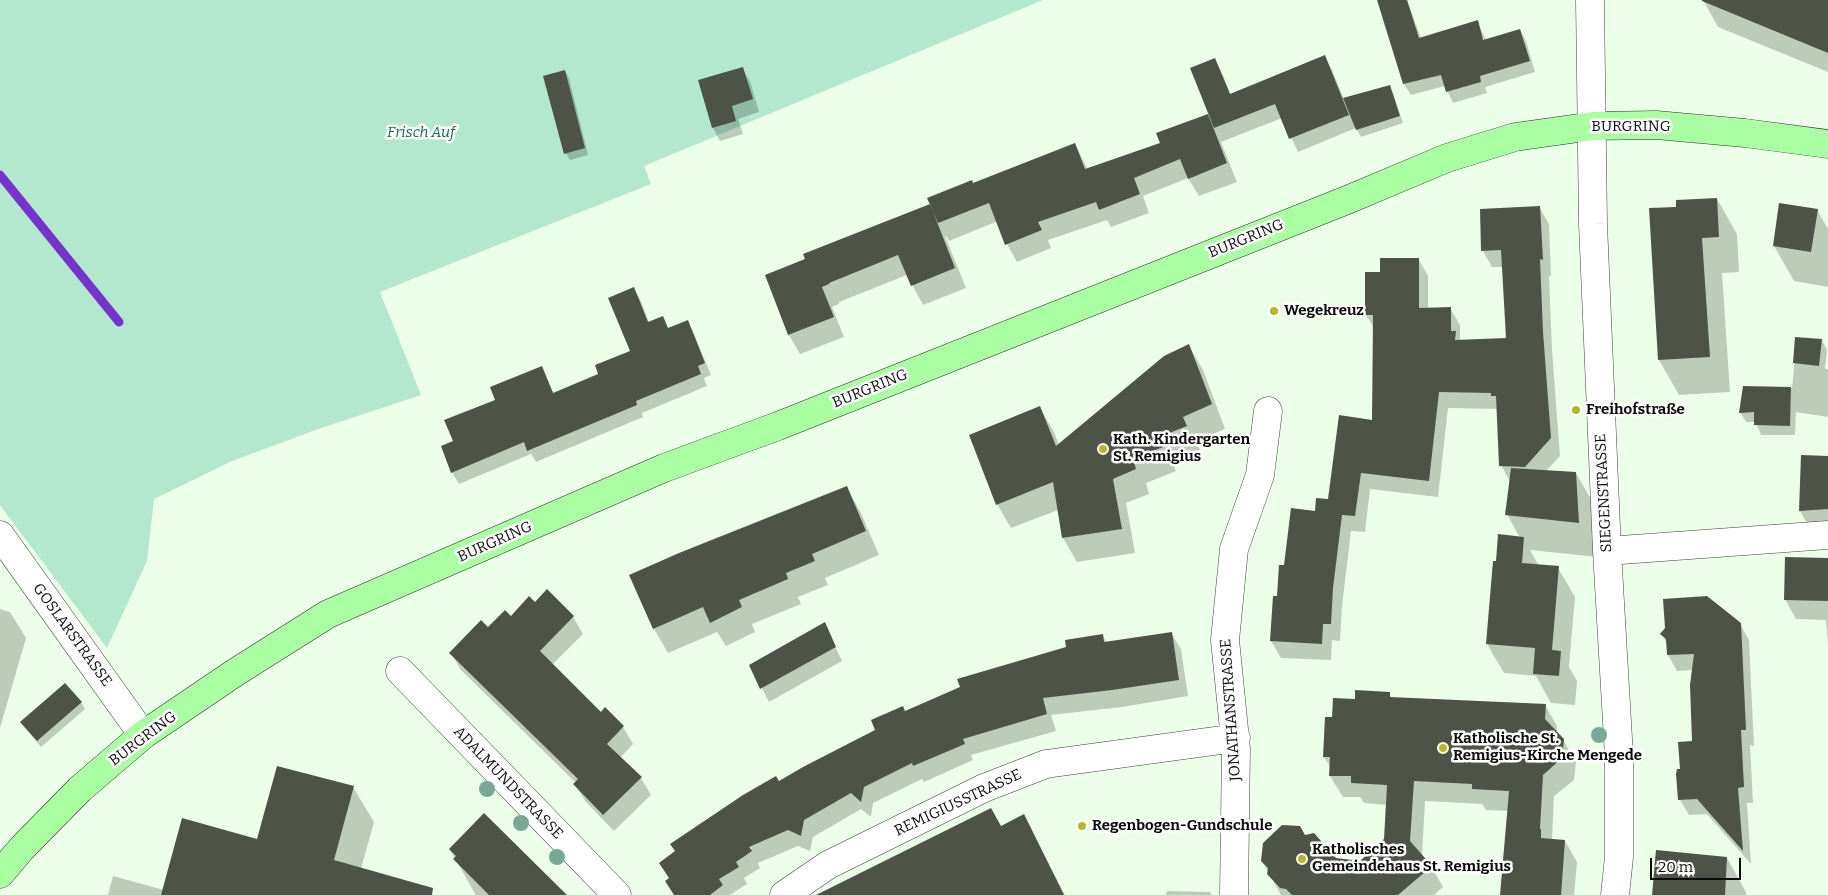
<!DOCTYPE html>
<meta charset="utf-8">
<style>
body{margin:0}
#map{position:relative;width:1828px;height:895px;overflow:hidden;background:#ecffe8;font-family:Bitter,serif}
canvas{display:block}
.scale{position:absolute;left:1650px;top:858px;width:91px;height:22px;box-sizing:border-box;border:2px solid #0b0b0b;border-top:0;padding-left:6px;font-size:15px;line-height:18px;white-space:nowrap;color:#0b0b0b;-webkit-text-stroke:4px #fff;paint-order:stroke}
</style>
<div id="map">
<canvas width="1828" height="895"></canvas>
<div class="scale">20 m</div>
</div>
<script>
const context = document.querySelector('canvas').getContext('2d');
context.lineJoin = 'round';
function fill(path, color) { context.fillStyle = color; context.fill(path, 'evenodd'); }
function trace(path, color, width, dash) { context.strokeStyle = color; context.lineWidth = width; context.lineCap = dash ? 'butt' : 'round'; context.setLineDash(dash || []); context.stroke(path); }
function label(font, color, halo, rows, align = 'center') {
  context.font = font + ' Bitter,serif'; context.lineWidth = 5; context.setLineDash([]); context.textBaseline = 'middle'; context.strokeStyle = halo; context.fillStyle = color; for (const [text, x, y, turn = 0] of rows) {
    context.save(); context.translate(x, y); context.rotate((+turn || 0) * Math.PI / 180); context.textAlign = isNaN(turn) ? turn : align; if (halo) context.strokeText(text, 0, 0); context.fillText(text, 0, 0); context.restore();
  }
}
fill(new Path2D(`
 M0 0H1043L644 166 651 184 380 292 421 395 321 428 232 461 154 499 147 561 107 648 0 505Z`), '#b3e8ce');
fill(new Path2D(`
 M1390 0H1407L1421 38 1477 21 1486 40 1520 30 1526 41 1535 72 1485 87 1487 93 1453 103 1445 86 1411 95 1404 84Z
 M1703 0H1828V72L1718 27Z
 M1324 57 1332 70 1344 99 1389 87 1393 93 1403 123 1361 137 1356 128 1298 152 1282 118 1221 142 1237 182 1199 196 1188 178 1143 196 1149 213 1111 227 1107 220 1048 240 1051 248 1017 262 1007 244 998 221 949 241 946 236H945L966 288 923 305 907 275 839 302V304L832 307 844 337 800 354 789 335 766 275 806 260 929 206 973 184 1075 144 1088 170 1161 143 1212 119 1214 60 1222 73 1231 95Z
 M742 69 750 81 759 112 738 119 743 134 720 141 713 128 699 81Z
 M565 71 569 78 588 155 570 160 566 153Z
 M1717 199 1737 234 1739 272 1722 273 1730 392 1679 395 1659 360 1651 209 1677 208Z
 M1539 207 1549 224 1551 276H1549L1552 350 1560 456 1545 472 1576 473 1596 508 1598 557 1530 550 1539 566 1558 568 1575 597 1569 667 1577 681 1575 705 1551 703 1536 676 1504 673 1487 644 1497 562 1520 538 1507 514 1511 483 1501 465 1498 409 1448 408 1438 497 1370 489 1365 532 1351 531 1342 606 1340 641 1332 640 1331 660 1281 658 1271 641 1278 598 1285 567 1316 512 1329 501 1373 421 1374 328 1366 315 1381 273 1419 260 1428 276V309L1450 308 1460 325V341L1507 339 1503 267H1492L1483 251Z
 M1817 210 1828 229V287L1794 281 1774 246Z
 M634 289 641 301 649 323 662 318 669 329 687 321 694 334 711 375 704 378 707 386 642 413 643 417 536 462 531 454 459 484 452 472 454 442 497 400 541 367 554 394 600 375 631 351Z
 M1797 338 1822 340 1827 350 1825 369H1828V417L1796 412 1795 435H1761L1756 422H1746L1740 412 1744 388H1792Z
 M1189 346 1203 370 1225 429 1196 441 1200 450 1172 462 1176 471 1146 483 1149 494 1126 503 1135 553 1077 562 1063 538 1058 510 1011 528 997 504 1040 408 1054 432 1059 445Z
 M1803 456 1828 458V524L1808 525 1800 511Z
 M846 487 860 511 879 555 825 578 828 585 798 597 801 604 752 624 755 632 726 646 717 632 668 653 654 629 631 576Z
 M1828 560V646L1826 620 1796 619 1785 599Z
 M547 591 573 617 583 634 552 665 601 713 605 709 623 727 633 744 620 758 641 778 651 795 614 831 585 801 575 784 576 783 461 670 451 653 488 629 535 604Z
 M0 609 10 612 26 638 0 728Z
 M824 623 842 661 769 702 750 665Z
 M1740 624 1749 640 1754 746 1750 745 1753 803H1747L1751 864 1707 814 1689 815 1680 800 1681 770 1693 742 1694 670 1677 671 1668 655 1667 644 1662 634Z
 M1171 633 1181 649 1188 696 1122 707 1051 715 1056 731 971 755 973 760 924 782 922 779 873 803 871 817 861 809 813 837 810 851 798 846 758 863 760 868 744 878 747 884 730 895H680L660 863 779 783 877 730 905 712 1103 636 1107 643Z
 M1389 693 1392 698 1545 705 1557 726V733L1563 740 1576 762 1574 780 1554 796 1552 840 1565 841 1577 862 1574 895H1502L1509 811 1486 810 1482 804 1425 801 1422 856 1431 866 1443 887 1434 895H1281L1262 861 1305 836 1335 859 1361 862 1386 840 1388 805 1364 803 1360 797H1343L1330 776 1331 768 1324 757 1334 719 1356 700Z
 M81 702 85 709 41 747 21 723Z
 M353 787 374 822 361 869 415 895H108L113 876 164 890 258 841Z
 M1024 816 1065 895H855L1001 827Z
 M450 850 565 895H476Z
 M1727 858 1746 892V895H1654Z
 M1167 891 1210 892 1212 895H1166Z`), '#0003');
trace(new Path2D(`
 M0 175 119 322`), '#7634cd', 9);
fill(new Path2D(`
 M1377 0H1407L1419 38 1478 20 1483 40 1520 29 1530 61 1480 76 1481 82 1446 92 1441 75 1403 84Z
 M1828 0V53L1702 1V0Z
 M1325 55 1349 115 1289 139 1275 104 1214 128 1190 68 1215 58 1230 94Z
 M743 67 753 99 732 106 736 121 712 128 698 80Z
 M565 70 585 148 564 154 543 76Z
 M1390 85 1400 116 1356 130 1343 98Z
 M1208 114 1227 163 1188 179 1180 159 1134 178 1140 194 1099 210 1096 202 1038 222 1042 230 1005 245 989 203 938 223 927 198 972 180 973 183 1075 143 1085 169 1160 143 1156 133Z
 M1717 198 1719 237 1702 238 1710 357 1658 360 1649 208 1676 207V200Z
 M1779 203 1818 209 1811 252 1773 246Z
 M930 204 955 268 911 286 898 255 829 283V284L822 287 834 317 788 335 765 275 805 259 803 254Z
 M1540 206 1543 260 1540 259 1543 332 1551 438 1525 467 1499 466 1496 396H1491V393L1439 392 1429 481 1361 473 1355 516 1342 515 1333 588 1331 624H1323L1322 644 1270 641 1273 596H1277L1279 565H1284L1291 508 1315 511 1316 498 1328 499 1339 415 1372 420 1373 315H1365V272H1380V258H1419V308L1451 307V331H1456L1455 340 1506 338 1501 250 1481 251 1480 209Z
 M634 287 648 322 663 316 668 328 688 320 705 363 698 366 701 374 636 401 637 405 527 451 524 442 451 473 441 446 453 441 444 420 495 400 490 387 542 366 553 393 598 374 595 365 630 351 608 298Z
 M1795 337 1822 339 1819 366 1793 363Z
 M1189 344 1212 404 1183 417 1187 426 1159 437 1163 447 1133 459 1136 469 1113 479 1122 529 1062 538 1053 482 996 505 969 435 1040 406 1056 446 1164 356Z
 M1743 386 1791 387 1790 426 1754 425V412L1739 413Z
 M1801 455 1828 456V509L1799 511Z
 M1511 468 1576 472 1579 523 1505 515Z
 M847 486 866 531 812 554 815 561 786 573 788 579 739 600 742 607 710 623 703 607 653 629 629 575 679 553Z
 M1498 534 1524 537 1522 563 1559 566 1552 650 1561 651 1559 676 1533 674 1535 648 1486 644 1493 561H1496Z
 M1785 557 1828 558V601L1784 600Z
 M547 589 574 616 540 651 601 712 605 707 624 726 607 744 642 777 603 815 573 784 578 779 449 653 481 620 488 627 505 610 511 616 529 596 535 602Z
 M1707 596 1741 623 1746 730H1741L1744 787 1738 788 1743 851 1697 799 1678 800 1676 774 1677 769H1680L1678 742 1692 741 1690 685 1694 654 1667 655 1666 639 1660 634 1665 628 1663 599Z
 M825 622 836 647 760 689 749 665Z
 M1172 632 1179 680 1112 690 1043 698 1047 714 963 739 965 744 913 766 912 763 864 787 861 802 851 793 804 820 801 836 788 830 749 847 752 851 736 862 739 867 719 879 723 885 710 895H674L665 881 669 878 659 863 675 851 670 844 743 795 776 776 779 781 803 767 875 730 871 720 903 706 905 711 960 687 957 679 1066 647 1065 640 1103 634 1104 642Z
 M65 683 82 702 37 741 20 722Z
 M1355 690 1390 692V697L1546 704 1545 719 1564 739 1562 758 1543 775 1540 829H1541V838L1565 840 1561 895H1500L1509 791 1472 789V784L1414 781 1410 841 1432 866 1398 895H1292L1286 889 1280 888 1267 874 1268 868 1261 861 1263 843 1282 825 1300 826 1305 835 1314 833 1336 858 1360 861 1384 839 1387 785 1351 783V776H1329L1330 757H1323L1325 717H1332L1333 698 1355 699Z
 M277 766 354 786 334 860 433 888 432 895H161L182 818 257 839Z
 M991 808 1001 826 1024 814 1064 895H816Z
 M484 813 567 895H489L453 859 456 856 449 849Z
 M1656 850 1727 857 1725 895H1652Z`), '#4e5347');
const street = new Path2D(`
 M1590 0 1593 224 1607 551 1619 756V857L1615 895
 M0 535 143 735
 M1607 551 1828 535
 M400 671 617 895
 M784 895 828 865 984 788 1046 764 1236 738
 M1234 895 1236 749 1225 640 1234 549 1260 475 1268 411`);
const secondary = new Path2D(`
 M0 874 22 848 80 789 143 735 236 672 328 614 664 468 778 426 1347 200 1447 158 1515 137 1593 126 1656 125 1745 133 1828 144`);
trace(street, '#3e3e3e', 29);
trace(secondary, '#2d2d2d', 29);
trace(street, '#fff', 28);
trace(secondary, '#aaffa3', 28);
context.fillStyle = '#7aa897';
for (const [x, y] of [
 [1599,735],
 [487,789],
 [521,823],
 [557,857]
]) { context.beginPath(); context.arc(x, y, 8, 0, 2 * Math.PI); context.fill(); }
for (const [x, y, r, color] of [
 [1274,311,5,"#bab724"],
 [1576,410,5,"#bab724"],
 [1103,449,5,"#bab724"],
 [1443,748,5,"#bab724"],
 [1082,826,5,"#bab724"],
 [1302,859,5,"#bab724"]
]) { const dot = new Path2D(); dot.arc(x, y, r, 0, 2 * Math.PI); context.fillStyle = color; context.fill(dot); trace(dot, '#fff', 2); }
label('15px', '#0b0b0b', '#fff', [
 ["BURGRING",1631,127],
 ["BURGRING",1246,239,-22],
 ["BURGRING",870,389,-22],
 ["SIEGENSTRASSE",1604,493,-93],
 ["BURGRING",495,542,-24],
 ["GOSLARSTRASSE",72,635,54],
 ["JONATHANSTRASSE",1231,710,-94],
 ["BURGRING",143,739,-37],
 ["ADALMUNDSTRASSE",508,783,46],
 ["REMIGIUSSTRASSE",958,803,-25]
]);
label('italic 15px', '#1c6155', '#fff', [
 ["Frisch Auf",421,133]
]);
label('bold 15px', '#0b0b0b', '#fff', [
 ["Wegekreuz",1284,311],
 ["Freihofstraße",1586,410],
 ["Kath. Kindergarten",1113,440],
 ["St. Remigius",1113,457],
 ["Katholische St.",1453,739],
 ["Remigius-Kirche Mengede",1453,756],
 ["Regenbogen-Gundschule",1092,826],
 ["Katholisches",1312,850],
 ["Gemeindehaus St. Remigius",1312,867]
], 'left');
</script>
